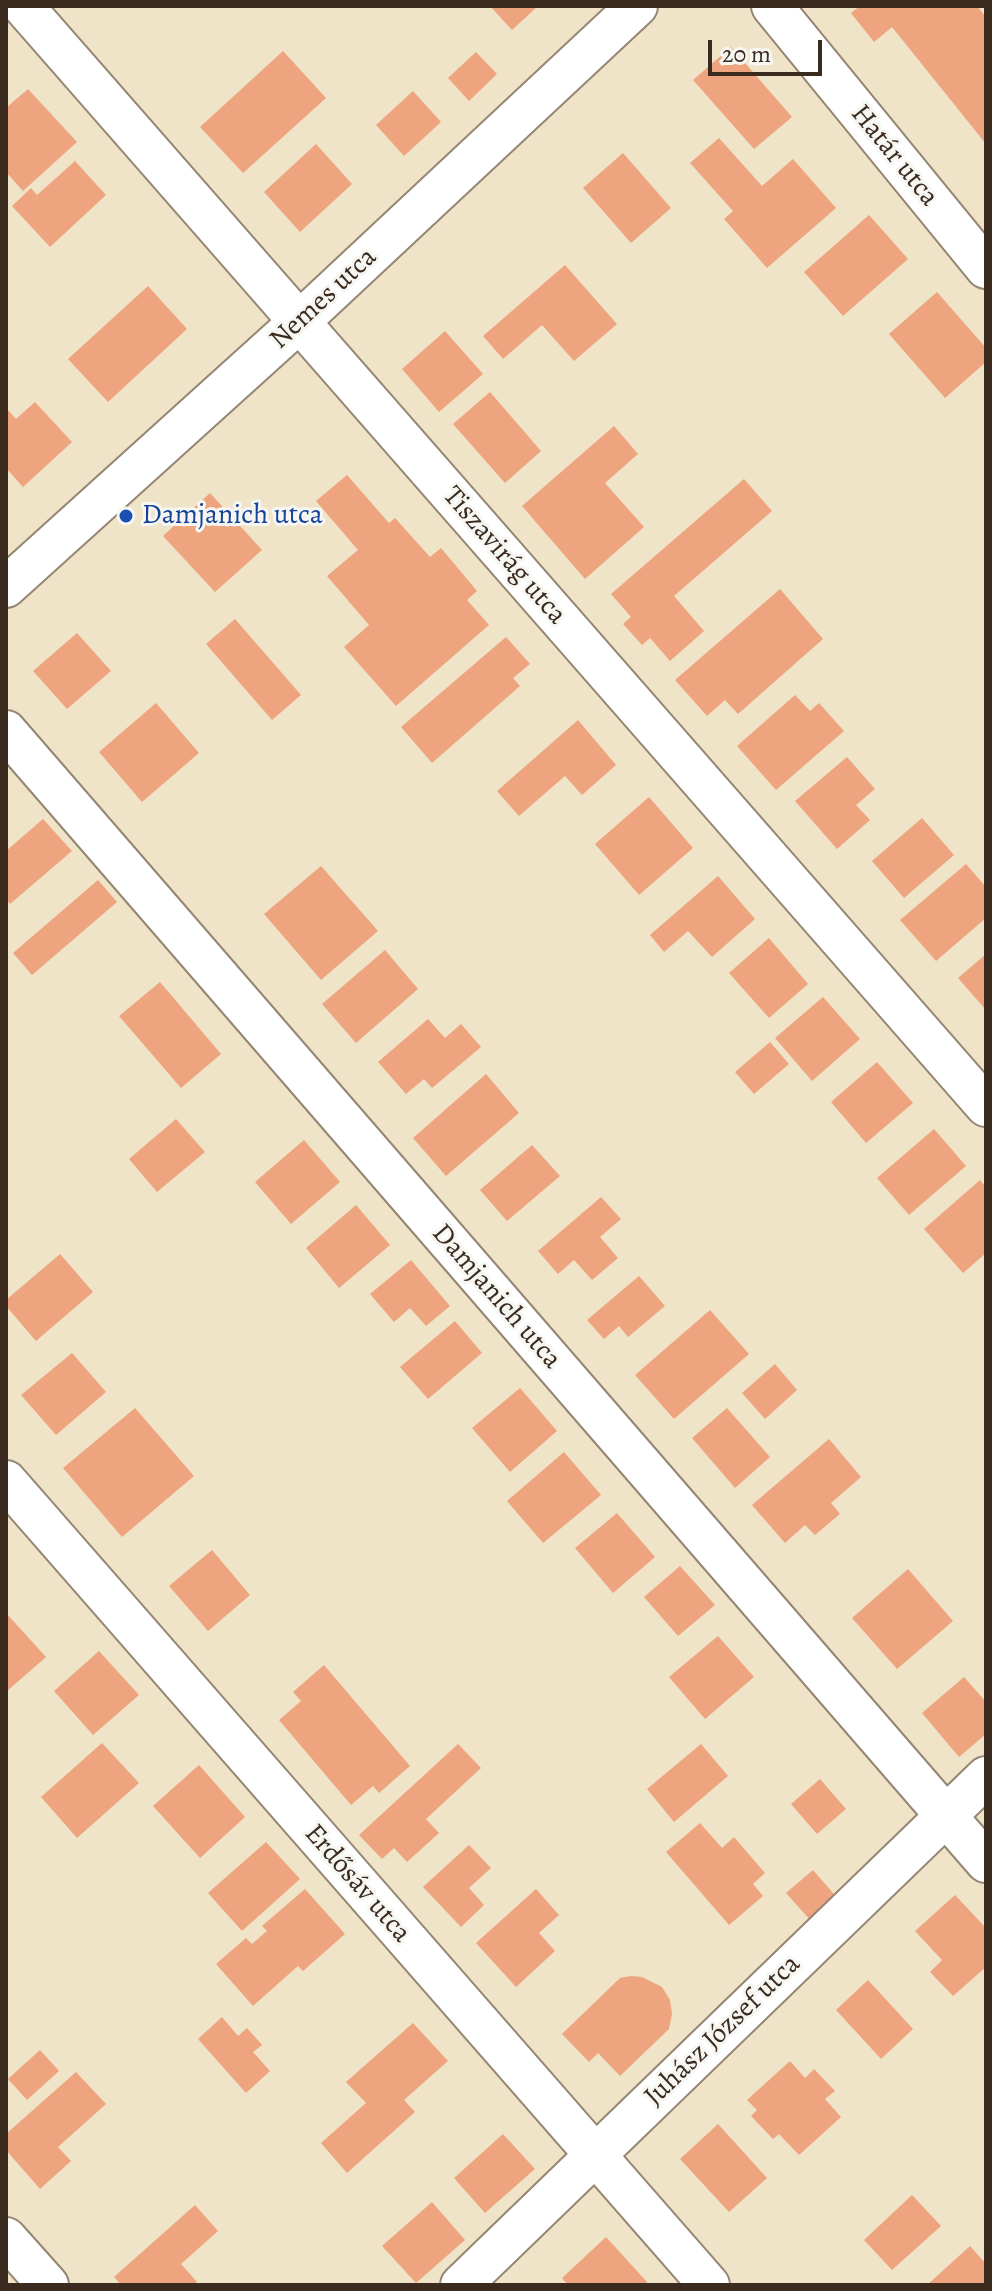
<!DOCTYPE html>
<meta charset="utf-8">
<style>
body{margin:0}
#map{position:relative;width:992px;height:2291px;overflow:hidden;background:#efe3c8;font-family:Alegreya,serif}
canvas{display:block}
.frame{position:absolute;inset:0;border:8px solid #3b2a1e;pointer-events:none}
.scale{position:absolute;left:708px;top:40px;width:114px;height:36px;box-sizing:border-box;border:4px solid #3b2a1e;border-top:0;padding-left:10px;font-size:24px;line-height:28px;white-space:nowrap;color:#3b2a1e;-webkit-text-stroke:6px #f6f6f2;paint-order:stroke}
</style>
<div id="map">
<canvas width="992" height="2291"></canvas>
<div class="frame"></div>
<div class="scale">20 m</div>
</div>
<script>
const context = document.querySelector('canvas').getContext('2d');
context.lineJoin = 'round';
function fill(path, color) { context.fillStyle = color; context.fill(path, 'evenodd'); }
function trace(path, color, width, dash) { context.strokeStyle = color; context.lineWidth = width; context.lineCap = dash ? 'butt' : 'round'; context.setLineDash(dash || []); context.stroke(path); }
function label(font, color, halo, rows, align = 'center') {
  context.font = font + ' Alegreya,serif'; context.lineWidth = 6; context.setLineDash([]); context.textBaseline = 'middle'; context.strokeStyle = halo; context.fillStyle = color; for (const [text, x, y, turn = 0] of rows) {
    context.save(); context.translate(x, y); context.rotate((+turn || 0) * Math.PI / 180); context.textAlign = isNaN(turn) ? turn : align; if (halo) context.strokeText(text, 0, 0); context.fillText(text, 0, 0); context.restore();
  }
}
fill(new Path2D(`
 M490 6H538L512 30Z
 M860 6H977L986 17V144L892 27 874 42 851 13Z
 M731 47 792 117 754 149 693 80Z
 M283 51 326 98 243 173 200 127Z
 M476 52 497 74 469 101 448 78Z
 M28 89 77 142 23 191 6 172V145L8 142 6 140V108Z
 M413 91 441 122 404 156 376 125Z
 M719 138 762 186 793 159 836 208 767 268 724 219 733 211 690 163Z
 M316 144 352 184 300 232 264 192Z
 M623 153 671 208 631 243 583 188Z
 M75 161 106 195 50 247 12 206 31 188 37 195Z
 M869 215 908 259 843 316 804 272Z
 M565 265 617 324 574 361 542 325 503 359 483 336Z
 M148 286 187 329 108 402 68 359Z
 M937 292 986 348V362L945 398 889 334Z
 M445 331 483 374 439 412 402 369Z
 M490 392 541 451 505 483 453 424Z
 M35 402 72 442 23 487 6 468V408L16 419Z
 M614 426 638 454 605 483 644 527 585 579 522 506Z
 M347 475 389 523 395 518 430 557 441 548 477 591 467 600 489 625 396 706 344 647 369 625 327 576 358 550 316 501Z
 M744 479 772 511 674 596 704 631 670 661 650 638 642 645 623 624 631 617 611 594Z
 M210 493 262 550 215 592 163 536Z
 M780 589 823 639 738 714 725 700 707 716 675 680Z
 M235 619 301 695 272 720 206 644Z
 M77 633 111 671 67 709 33 671Z
 M506 637 530 664 513 678 520 686 432 763 401 727Z
 M795 695 810 711 819 703 844 731 776 790 737 746Z
 M156 703 199 753 142 802 99 752Z
 M578 720 616 765 582 795 565 776 519 816 497 791Z
 M847 757 875 789 856 805 870 820 837 849 795 801Z
 M649 797 693 848 639 895 595 844Z
 M922 818 954 855 904 898 872 861Z
 M43 819 72 851 10 904 6 899V851Z
 M966 864 986 887V918L936 961 900 920Z
 M321 866 378 931 321 980 264 914Z
 M718 876 755 919 712 957 688 931 664 952 650 935Z
 M98 880 117 902 32 975 13 953Z
 M769 938 808 984 769 1018 729 973Z
 M385 950 418 989 356 1043 322 1004Z
 M986 954V1010L958 978Z
 M160 982 221 1054 181 1088 119 1016Z
 M823 997 860 1039 812 1081 775 1038Z
 M428 1019 445 1038 461 1024 481 1047 432 1088 424 1079 406 1094 378 1062Z
 M770 1042 789 1064 754 1094 735 1072Z
 M877 1062 913 1103 866 1143 831 1102Z
 M486 1074 519 1113 446 1176 413 1138Z
 M176 1119 205 1152 157 1192 129 1159Z
 M934 1129 966 1166 909 1215 877 1178Z
 M304 1140 340 1182 291 1224 255 1182Z
 M532 1145 560 1176 507 1221 480 1190Z
 M980 1180 986 1187V1253L963 1273 924 1229Z
 M601 1197 621 1219 600 1237 618 1258 592 1280 574 1260 558 1274 538 1251Z
 M356 1205 390 1245 339 1288 306 1248Z
 M60 1254 93 1292 36 1341 6 1306V1300Z
 M411 1260 450 1306 426 1326 410 1308 394 1322 370 1294Z
 M639 1276 665 1306 628 1337 619 1326 604 1339 587 1320Z
 M710 1310 749 1354 674 1419 635 1375Z
 M455 1321 482 1353 428 1399 400 1367Z
 M72 1353 106 1392 56 1435 21 1395Z
 M775 1364 797 1390 765 1419 742 1393Z
 M520 1388 557 1431 510 1472 472 1428Z
 M135 1408 194 1476 122 1537 63 1468Z
 M727 1408 770 1457 735 1488 692 1438Z
 M829 1439 861 1477 831 1503 840 1514 815 1535 805 1525 785 1543 752 1505Z
 M564 1452 601 1495 543 1543 507 1501Z
 M617 1513 655 1557 613 1593 575 1548Z
 M212 1550 250 1595 208 1631 169 1586Z
 M680 1566 715 1605 678 1636 644 1597Z
 M908 1569 953 1621 897 1669 852 1618Z
 M6 1613 46 1657 6 1692Z
 M718 1636 754 1677 705 1719 669 1677Z
 M99 1651 139 1695 93 1735 54 1691Z
 M324 1665 410 1766 379 1793 373 1786 351 1805 279 1720 301 1701 293 1692Z
 M964 1677 986 1702V1734L959 1757 922 1713Z
 M102 1743 139 1783 77 1838 41 1797Z
 M458 1744 481 1768 426 1819 439 1833 407 1862 394 1848 382 1859 359 1835Z
 M701 1744 728 1776 674 1822 647 1789Z
 M199 1765 245 1817 200 1858 153 1806Z
 M820 1779 846 1809 817 1834 791 1804Z
 M700 1823 722 1848 734 1837 765 1873 753 1884 763 1896 729 1925 666 1852Z
 M266 1842 300 1879 242 1931 208 1893Z
 M469 1845 491 1868 469 1888 484 1905 461 1927 423 1887Z
 M813 1870 839 1900 812 1922 786 1893Z
 M305 1889 345 1934 303 1971 298 1966 253 2006 216 1964 246 1938 252 1944 267 1931 262 1926Z
 M536 1889 559 1915 539 1933 555 1951 516 1987 476 1943Z
 M955 1895 986 1928V1967L953 1996 930 1972 942 1960 915 1931Z
 M631 1976 642 1977 662 1987 670 2000 672 2014 669 2029 620 2076 598 2053 589 2062 562 2034 620 1978Z
 M868 1980 913 2029 881 2059 836 2010Z
 M222 2017 238 2036 247 2028 262 2045 253 2052 270 2071 246 2093 198 2039Z
 M413 2023 448 2061 404 2100 415 2112 347 2173 321 2143 366 2103 346 2082Z
 M40 2050 59 2071 27 2100 8 2079Z
 M790 2061 805 2078 814 2069 835 2091 825 2099 841 2117 799 2155 779 2134 773 2139 751 2116 757 2110 747 2100Z
 M76 2072 106 2104 58 2147 71 2161 40 2189 6 2150V2134Z
 M718 2124 767 2178 729 2212 680 2159Z
 M503 2134 535 2169 485 2213 454 2178Z
 M912 2195 941 2226 892 2270 864 2240Z
 M432 2202 465 2240 416 2283 382 2246Z
 M195 2205 218 2231 181 2264 197 2282 194 2285H121L114 2277Z
 M606 2237 647 2282 644 2285H568L562 2278Z
 M970 2246 986 2264V2285H927Z`), '#eea47e');
const minor = new Path2D(`
 M23 6 986 1106
 M772 6 986 268
 M6 587 299 322 637 6
 M6 731 986 1862
 M6 1481 709 2285
 M6 2238 48 2285
 M461 2285 986 1777`);
trace(minor, '#958673', 44);
trace(minor, '#fff', 40);
for (const [x, y, r, color] of [
 [126,516,8,"#1a4fb4"]
]) { const dot = new Path2D(); dot.arc(x, y, r, 0, 2 * Math.PI); context.fillStyle = color; context.fill(dot); trace(dot, '#f6f6f2', 3); }
label('28px', '#3b2a1e', '#f6f6f2', [
 ["Határ utca",894,156,51],
 ["Nemes utca",324,299,-43],
 ["Tiszavirág utca",504,556,49],
 ["Damjanich utca",496,1297,49],
 ["Erdősáv utca",357,1884,49],
 ["Juhász József utca",723,2031,-44]
]);
label('28px', '#164399', '#f6f6f2', [
 ["Damjanich utca",142,516]
], 'left');
</script>
